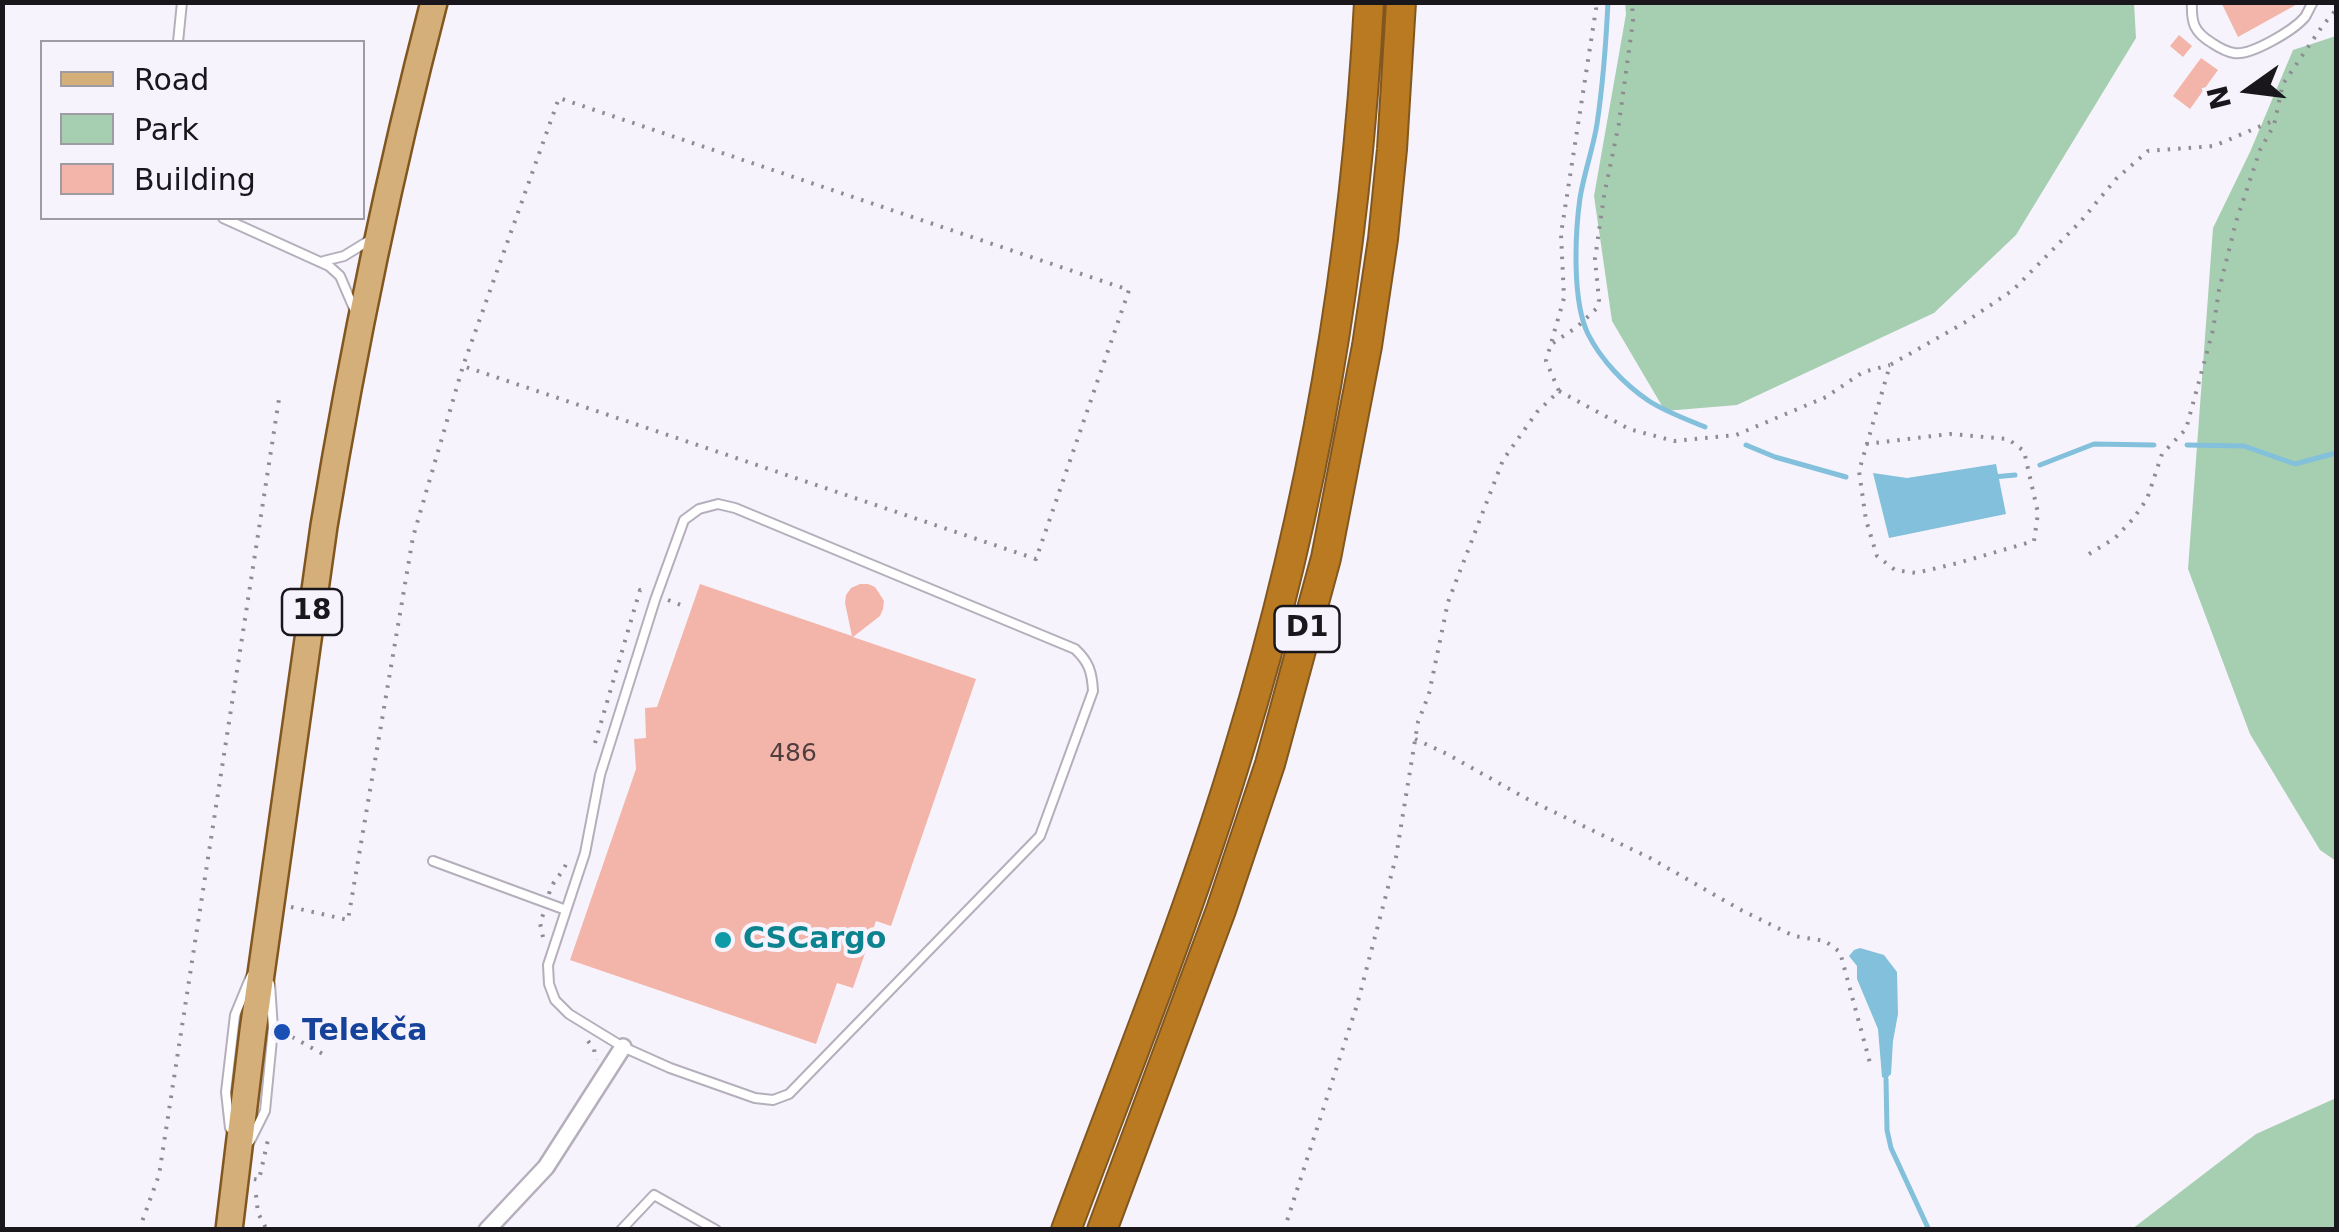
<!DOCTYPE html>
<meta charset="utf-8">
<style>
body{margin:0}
#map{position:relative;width:2339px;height:1232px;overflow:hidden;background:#f7f3fd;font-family:"DejaVu Sans",sans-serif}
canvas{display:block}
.frame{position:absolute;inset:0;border:5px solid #19171c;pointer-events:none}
.legend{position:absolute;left:40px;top:40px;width:325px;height:180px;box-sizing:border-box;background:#f7f3fd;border:2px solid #9e9ba3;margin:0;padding:12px 18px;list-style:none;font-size:30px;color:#19171c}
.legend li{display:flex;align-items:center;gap:20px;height:50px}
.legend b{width:50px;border:2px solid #9e9ba3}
.north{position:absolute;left:2199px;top:40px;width:100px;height:100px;-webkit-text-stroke:8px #f7f3fd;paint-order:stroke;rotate:256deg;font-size:28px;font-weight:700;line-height:40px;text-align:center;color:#19171c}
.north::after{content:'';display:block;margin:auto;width:35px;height:45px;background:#19171c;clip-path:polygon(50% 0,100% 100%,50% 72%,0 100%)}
</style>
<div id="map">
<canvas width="2339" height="1232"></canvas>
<div class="frame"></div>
<ul class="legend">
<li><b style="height:12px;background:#d5af7a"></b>Road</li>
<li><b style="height:28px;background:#a6cfb1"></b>Park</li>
<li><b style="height:28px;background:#f3b5a9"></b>Building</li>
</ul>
<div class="north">N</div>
</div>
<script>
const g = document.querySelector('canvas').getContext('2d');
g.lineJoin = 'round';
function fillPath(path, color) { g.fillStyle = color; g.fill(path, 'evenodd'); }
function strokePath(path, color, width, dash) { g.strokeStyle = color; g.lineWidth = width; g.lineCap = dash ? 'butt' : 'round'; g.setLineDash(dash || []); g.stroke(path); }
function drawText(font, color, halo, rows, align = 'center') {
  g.font = font + ' "DejaVu Sans",sans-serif'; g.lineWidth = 8; g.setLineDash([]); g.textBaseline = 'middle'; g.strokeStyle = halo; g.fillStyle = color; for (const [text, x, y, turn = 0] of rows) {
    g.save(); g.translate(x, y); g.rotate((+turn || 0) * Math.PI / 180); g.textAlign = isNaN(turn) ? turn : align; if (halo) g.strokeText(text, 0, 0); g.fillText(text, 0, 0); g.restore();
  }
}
fillPath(new Path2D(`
 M 1625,3 L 2134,3 L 2136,38 L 2016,235 L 1934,313 L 1737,405 L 1665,411 L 1612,321 L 1594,196 L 1626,14 Z
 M 2336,36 L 2336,861 L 2320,850 L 2250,734 L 2188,569 L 2213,228 L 2250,152 L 2293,50 Z
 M 2336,1098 L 2336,1229 L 2132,1229 L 2256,1134 Z`), '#a6cfb1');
fillPath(new Path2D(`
 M 1996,464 L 2006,514 L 1889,538 L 1873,473 L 1907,478 Z
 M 1860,948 L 1884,955 L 1897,972 L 1898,1014 L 1893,1041 L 1891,1074 L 1886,1079 L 1882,1077 L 1878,1029 L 1857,979 L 1857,966 L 1849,956 L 1854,950 Z`), '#82c0db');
strokePath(new Path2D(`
 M 1608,2 C 1606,43 1603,84 1597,124 C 1593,149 1584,173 1580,198 C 1575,234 1572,301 1588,334 C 1601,360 1625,385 1649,401 C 1666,412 1686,419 1705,427
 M 1746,445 L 1775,457 L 1846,477
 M 2187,445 L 2244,446 L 2295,464 L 2336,453
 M 2040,465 L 2094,444 L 2154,445
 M 1993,477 L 2015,475
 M 1886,1079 L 1887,1130 L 1891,1148 L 1929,1230`), '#82c0db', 5);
fillPath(new Path2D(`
 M 2221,2 L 2301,2 L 2238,37 Z
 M 2179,35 L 2192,46 L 2183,57 L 2170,46 Z
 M 2201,58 L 2218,70 L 2190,109 L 2173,96 Z
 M 700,584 L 852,636 L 845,603 L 846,595 L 851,588 L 860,584 L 868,584 L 875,587 L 879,593 L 884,601 L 883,609 L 880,616 L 853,637 L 976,679 L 891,926 L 876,921 L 853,988 L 837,983 L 816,1044 L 570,960 L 636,769 L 634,739 L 646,738 L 645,708 L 657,707 Z`), '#f3b5a9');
const service = new Path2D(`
 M 2192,2 C 2191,23 2194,32 2212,43 C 2218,47 2227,52 2234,53 C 2251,56 2294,30 2305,17 C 2307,14 2311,5 2313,2
 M 178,42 L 182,2
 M 223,218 L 329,266 L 340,276 L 355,311
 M 324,261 L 344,256 L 370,240
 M 718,504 L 735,508 L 1075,649 C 1089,662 1092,672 1093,691 L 1040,836 L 789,1094 L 773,1100 L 755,1098 L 670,1068 L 623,1047 L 569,1014 L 555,1000 L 549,984 L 548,965 L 585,853 L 600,775 L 655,600 L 684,520 L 699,509 Z
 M 433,861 L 566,910
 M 230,1128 L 226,1092 L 235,1015 L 251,976
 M 250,1141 L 265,1111 L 273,1029 L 270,984
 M 621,1230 L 654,1195 L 716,1230`);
const minor = new Path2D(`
 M 487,1230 L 546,1167 L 623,1047`);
const primary = new Path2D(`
 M 229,1230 L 253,1031 L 324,526 C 353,350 389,175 434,2`);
const motorway = new Path2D(`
 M 1066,1230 C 1126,1069 1191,910 1240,746 C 1314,504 1356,255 1369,2
 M 1102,1230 L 1221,910 L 1270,764 L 1326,558 L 1367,346 L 1383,239 L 1392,149 L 1401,2`);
strokePath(service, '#b5afbc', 12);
strokePath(minor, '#b5afbc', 20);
strokePath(primary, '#81571f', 30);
strokePath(motorway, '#81571f', 32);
strokePath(new Path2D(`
 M 1553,343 L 1577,327 L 1597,308 L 1599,300 L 1595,259 L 1604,196 L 1619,123 L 1633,21 L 1632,2
 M 1559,391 L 1629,429 L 1674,441 L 1736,435 L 1826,397 L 1863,372 L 1890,365
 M 1866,444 L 1950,434 L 2008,439 L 2024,451 L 2038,513 L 2034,541 L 1958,563 L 1916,573 L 1895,570 L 1877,556 L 1866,520 L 1859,471 L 1890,365 L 1964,323 L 2013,290 L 2081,221 L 2116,179 L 2148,151 L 2214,146 L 2275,120
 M 2089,554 L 2115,538 L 2133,519 L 2147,499 L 2162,454 L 2186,429 L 2213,330 L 2219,290 L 2236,222 L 2260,150 L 2274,125 L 2283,84 L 2323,25 L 2336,10
 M 668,600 L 681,605
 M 1415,739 L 1447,754 L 1529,800 L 1650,858 L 1741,910 L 1794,936 L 1825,941 L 1840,952 L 1870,1063
 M 595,743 L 640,590 L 645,592
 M 549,894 C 554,877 560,878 566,864
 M 291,907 L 348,920 L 413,537 L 463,366 L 559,98 L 1129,290 L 1036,559 L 463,366
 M 543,937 L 540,923 L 544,912
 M 283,1032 L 323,1054
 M 588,1041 L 594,1049 L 596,1060
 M 254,1179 L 259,1180 L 269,1135
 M 256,1195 L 258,1213 L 267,1230
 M 139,1230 L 159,1175 L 279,399
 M 1284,1230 L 1357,1005 L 1396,857 L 1418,722 L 1429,694 L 1448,602 L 1503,460 L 1537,412 L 1559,391 L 1546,361 L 1564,298 L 1561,234 L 1596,9 L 1595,2`), '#8e8b93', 4, [2.5, 8]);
strokePath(service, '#fff', 8);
strokePath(minor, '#fff', 15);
strokePath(primary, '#d5af7a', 25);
strokePath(motorway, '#b97a21', 28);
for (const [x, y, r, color] of [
 [723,940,10,"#0f9aa8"],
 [282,1032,10,"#1a4fb4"]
]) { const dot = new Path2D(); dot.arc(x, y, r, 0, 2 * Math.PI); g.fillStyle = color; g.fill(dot); strokePath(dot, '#f7f3fd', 4); }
drawText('25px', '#503e3f', null, [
 ["486",793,754]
]);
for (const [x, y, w] of [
 [312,612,60],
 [1307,629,65]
]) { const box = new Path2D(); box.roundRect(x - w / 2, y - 23, w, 46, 8); g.fillStyle = '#f7f3fd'; g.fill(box); strokePath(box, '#19171c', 2.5); }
drawText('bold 28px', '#19171c', null, [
 ["18",312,612],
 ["D1",1307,629]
]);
drawText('bold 30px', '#0d838f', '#f7f3fd', [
 ["CSCargo",743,940]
], 'left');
drawText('bold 30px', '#164399', '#f7f3fd', [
 ["Telekča",302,1032]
], 'left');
</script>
